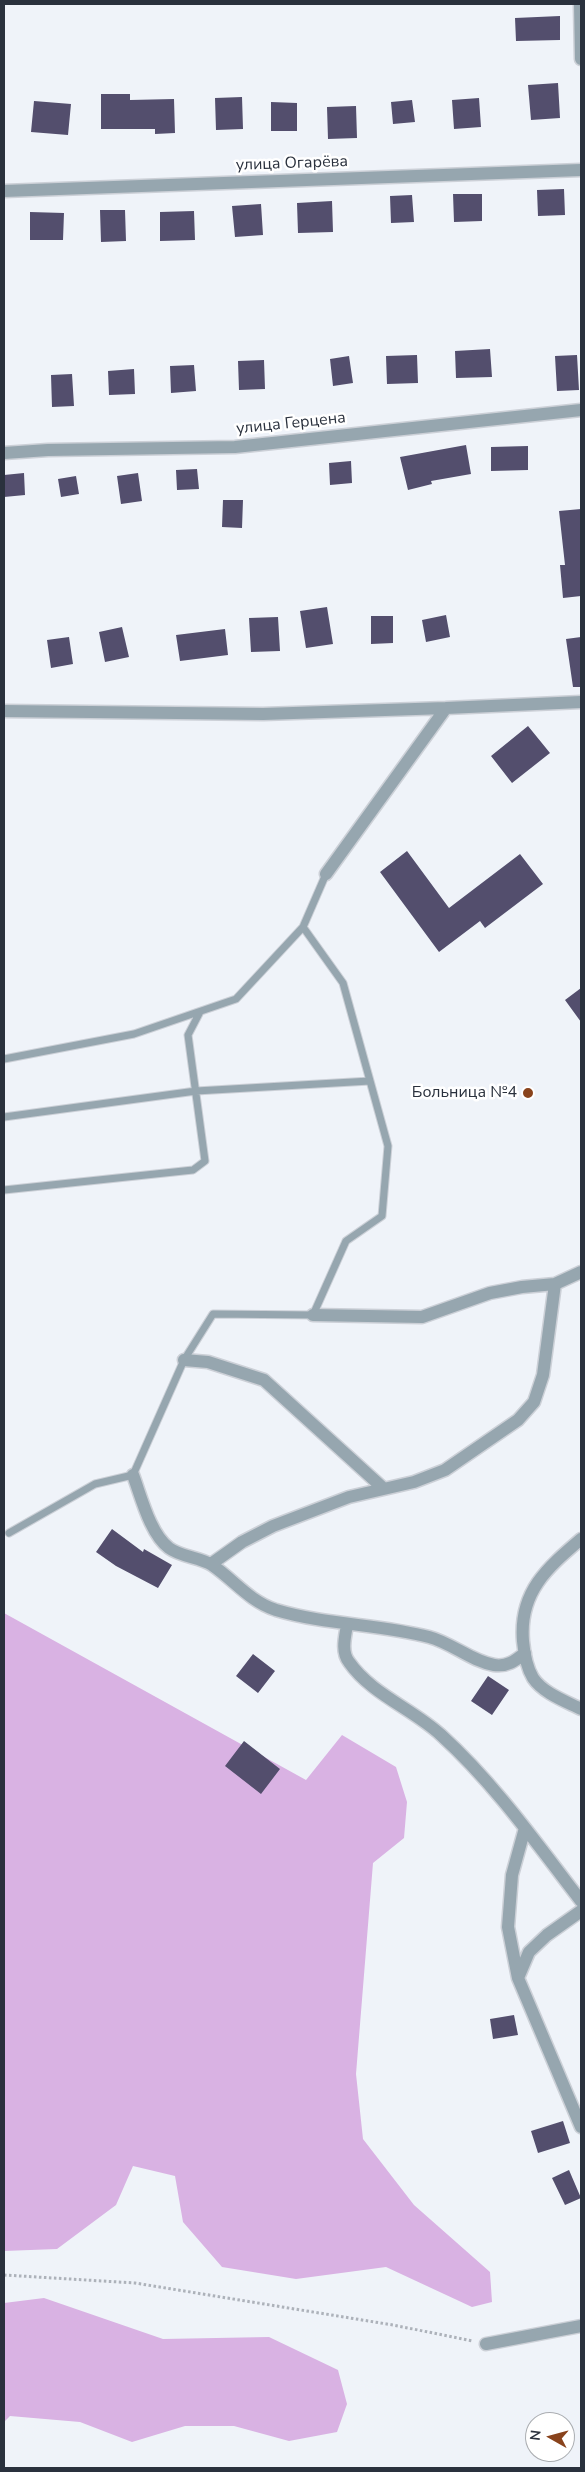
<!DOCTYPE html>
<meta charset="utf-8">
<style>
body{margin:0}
#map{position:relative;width:585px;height:2472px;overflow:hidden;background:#eff3f9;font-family:"Nunito Sans",sans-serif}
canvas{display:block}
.frame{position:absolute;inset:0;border:5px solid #2a313d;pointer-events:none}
.north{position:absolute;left:525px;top:2412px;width:50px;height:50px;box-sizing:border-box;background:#fff;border:1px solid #aaadb1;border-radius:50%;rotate:277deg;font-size:14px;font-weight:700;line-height:20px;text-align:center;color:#2a313d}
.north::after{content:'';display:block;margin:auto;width:18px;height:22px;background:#89431c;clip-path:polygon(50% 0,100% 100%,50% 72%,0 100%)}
</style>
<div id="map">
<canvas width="585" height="2472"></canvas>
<div class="frame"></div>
<div class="north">N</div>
</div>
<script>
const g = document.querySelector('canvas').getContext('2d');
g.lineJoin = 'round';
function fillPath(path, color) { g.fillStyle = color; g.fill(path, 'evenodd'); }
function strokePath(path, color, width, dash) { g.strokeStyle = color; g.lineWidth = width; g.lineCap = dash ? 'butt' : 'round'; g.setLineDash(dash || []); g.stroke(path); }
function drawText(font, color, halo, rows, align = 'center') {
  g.font = font + ' "Nunito Sans",sans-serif'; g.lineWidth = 5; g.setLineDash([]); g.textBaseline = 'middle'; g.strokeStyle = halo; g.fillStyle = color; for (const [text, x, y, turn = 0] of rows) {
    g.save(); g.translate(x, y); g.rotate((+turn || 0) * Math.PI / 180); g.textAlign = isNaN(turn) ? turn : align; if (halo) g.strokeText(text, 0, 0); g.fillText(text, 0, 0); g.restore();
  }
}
fillPath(new Path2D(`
 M 4,1613 L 306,1780 L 342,1735 L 396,1767 L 407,1802 L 404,1838 L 373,1863 L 356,2074 L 363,2139 L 414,2205 L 490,2272 L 492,2302 L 472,2307 L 386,2267 L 296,2279 L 222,2267 L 183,2222 L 175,2176 L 133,2166 L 116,2205 L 57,2249 L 4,2251 Z
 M 44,2298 L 163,2339 L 269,2337 L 338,2370 L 347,2404 L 337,2432 L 289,2441 L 234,2426 L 185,2426 L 132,2442 L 80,2422 L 10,2416 L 4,2422 L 4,2303 Z`), '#d9b2e3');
fillPath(new Path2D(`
 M 560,16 L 560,40 L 516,41 L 515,18 Z
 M 558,83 L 560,118 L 531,120 L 528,85 Z
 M 101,94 L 130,94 L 130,100 L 174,99 L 175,133 L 155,134 L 155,129 L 101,129 Z
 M 242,97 L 243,129 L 216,130 L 215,98 Z
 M 479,98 L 481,127 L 454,129 L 452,100 Z
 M 412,100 L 415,122 L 393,124 L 391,102 Z
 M 34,101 L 71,104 L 68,135 L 31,132 Z
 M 271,102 L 297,103 L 297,131 L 271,131 Z
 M 356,106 L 357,138 L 328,139 L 327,107 Z
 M 564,189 L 565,215 L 538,216 L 537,190 Z
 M 453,194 L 482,194 L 482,221 L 454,222 Z
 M 412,195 L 414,222 L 391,223 L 390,196 Z
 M 332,201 L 333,232 L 298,233 L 297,203 Z
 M 261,204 L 263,235 L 235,237 L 232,206 Z
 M 100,210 L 125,210 L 126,241 L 101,242 Z
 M 194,211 L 195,240 L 160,241 L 160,212 Z
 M 30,212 L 64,213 L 63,240 L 30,240 Z
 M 490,349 L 492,377 L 456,378 L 455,351 Z
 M 417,355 L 418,383 L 387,384 L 386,356 Z
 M 577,355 L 579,390 L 557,391 L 555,356 Z
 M 349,356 L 353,383 L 333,386 L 330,359 Z
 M 264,360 L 265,389 L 239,390 L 238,361 Z
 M 194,365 L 196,391 L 171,393 L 170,366 Z
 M 134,369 L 135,394 L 109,395 L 108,371 Z
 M 72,374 L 74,406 L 52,407 L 51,375 Z
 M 466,445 L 471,474 L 431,481 L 432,484 L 408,490 L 400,457 Z
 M 528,446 L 528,470 L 491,471 L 491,447 Z
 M 351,461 L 352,483 L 330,485 L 329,463 Z
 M 197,469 L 199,489 L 177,490 L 176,470 Z
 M 24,473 L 25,495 L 4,497 L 4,475 Z
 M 138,473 L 142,501 L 121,504 L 117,476 Z
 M 76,476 L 79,494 L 61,497 L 58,479 Z
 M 223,500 L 243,500 L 242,528 L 222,527 Z
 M 581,509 L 581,596 L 563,598 L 560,565 L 565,565 L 559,511 Z
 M 327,607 L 333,644 L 306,648 L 300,611 Z
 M 446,615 L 450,637 L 426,642 L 422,620 Z
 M 371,616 L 393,616 L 393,643 L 371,644 Z
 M 278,617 L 280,651 L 251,652 L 249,618 Z
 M 122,627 L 129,657 L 105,662 L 99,632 Z
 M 225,629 L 228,655 L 180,661 L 176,635 Z
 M 69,637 L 73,664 L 51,668 L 47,640 Z
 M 581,637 L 581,687 L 573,687 L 566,639 Z
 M 528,726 L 550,753 L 512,783 L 491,756 Z
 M 407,851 L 449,908 L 520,854 L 543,884 L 485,928 L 480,921 L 439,952 L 380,872 Z
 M 581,988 L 581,1022 L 565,1000 Z
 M 112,1529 L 143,1552 L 144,1549 L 172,1565 L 158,1588 L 116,1566 L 96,1552 Z
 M 253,1654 L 275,1671 L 258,1693 L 236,1676 Z
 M 488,1676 L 509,1690 L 492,1715 L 471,1701 Z
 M 244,1741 L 280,1769 L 261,1794 L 225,1766 Z
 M 514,2015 L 518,2035 L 493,2039 L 490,2019 Z
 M 563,2121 L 570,2143 L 538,2153 L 531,2131 Z
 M 569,2170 L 581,2198 L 565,2205 L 552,2178 Z`), '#534e6d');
const lane = new Path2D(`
 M 4,1059 L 134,1034 L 236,999 L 303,927
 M 4,1117 L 196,1091 L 370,1081
 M 4,1190 L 193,1170 L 205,1161 L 188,1035 L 200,1012
 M 9,1533 L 95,1484 L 133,1475 L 184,1360 L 213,1314 L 313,1315 L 346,1241 L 382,1216 L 388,1146 L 343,983 L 303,927 L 326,874`);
const street = new Path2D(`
 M 580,4 L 581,59
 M 4,191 L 581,170
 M 4,453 L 48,450 L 235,447 L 581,410
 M 4,711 L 263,714 L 446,708
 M 326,874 L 446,708 L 581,702
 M 313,1315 L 422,1317 L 490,1293 L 522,1287 L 555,1284
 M 184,1360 L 208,1362 L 264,1380 L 383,1488
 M 133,1475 C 141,1496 150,1534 169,1548 C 181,1557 199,1557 212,1565 C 234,1580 249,1601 276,1610 C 326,1625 379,1624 429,1637 C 452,1643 471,1661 494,1665 C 507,1667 515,1661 525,1653
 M 581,1539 C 547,1568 519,1592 523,1641 C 524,1652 527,1668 533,1678 C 543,1693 565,1701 581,1709
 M 211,1564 L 242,1542 L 273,1526 L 349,1497 L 414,1482 L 445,1470 L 518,1420 L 534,1402 L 543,1375 L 555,1284 L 581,1272
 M 347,1625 C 345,1637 341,1652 349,1662 C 371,1694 413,1709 441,1735 C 495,1784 537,1844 581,1901
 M 525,1828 L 512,1875 L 508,1927 L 518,1978 L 581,2127
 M 518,1978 L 529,1952 L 547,1935 L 581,1911
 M 486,2344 L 581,2326`);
strokePath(lane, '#ccd0d7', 9);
strokePath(street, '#ccd0d7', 15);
strokePath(new Path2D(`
 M 4,2275 L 135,2283 L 393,2325 L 473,2341`), '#adb2ba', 3, [2.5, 2.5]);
strokePath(lane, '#96a6af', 7);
strokePath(street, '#96a6af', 12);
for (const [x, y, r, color] of [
 [528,1093,6,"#89431c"]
]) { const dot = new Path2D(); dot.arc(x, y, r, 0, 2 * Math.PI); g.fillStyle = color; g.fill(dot); strokePath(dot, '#fff', 2); }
drawText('16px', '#2a313d', '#fff', [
 ["улица Огарёва",292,164,-2],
 ["улица Герцена",291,424,-6]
]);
drawText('16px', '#2a313d', '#fff', [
 ["Больница №4",517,1093]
], 'right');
</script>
